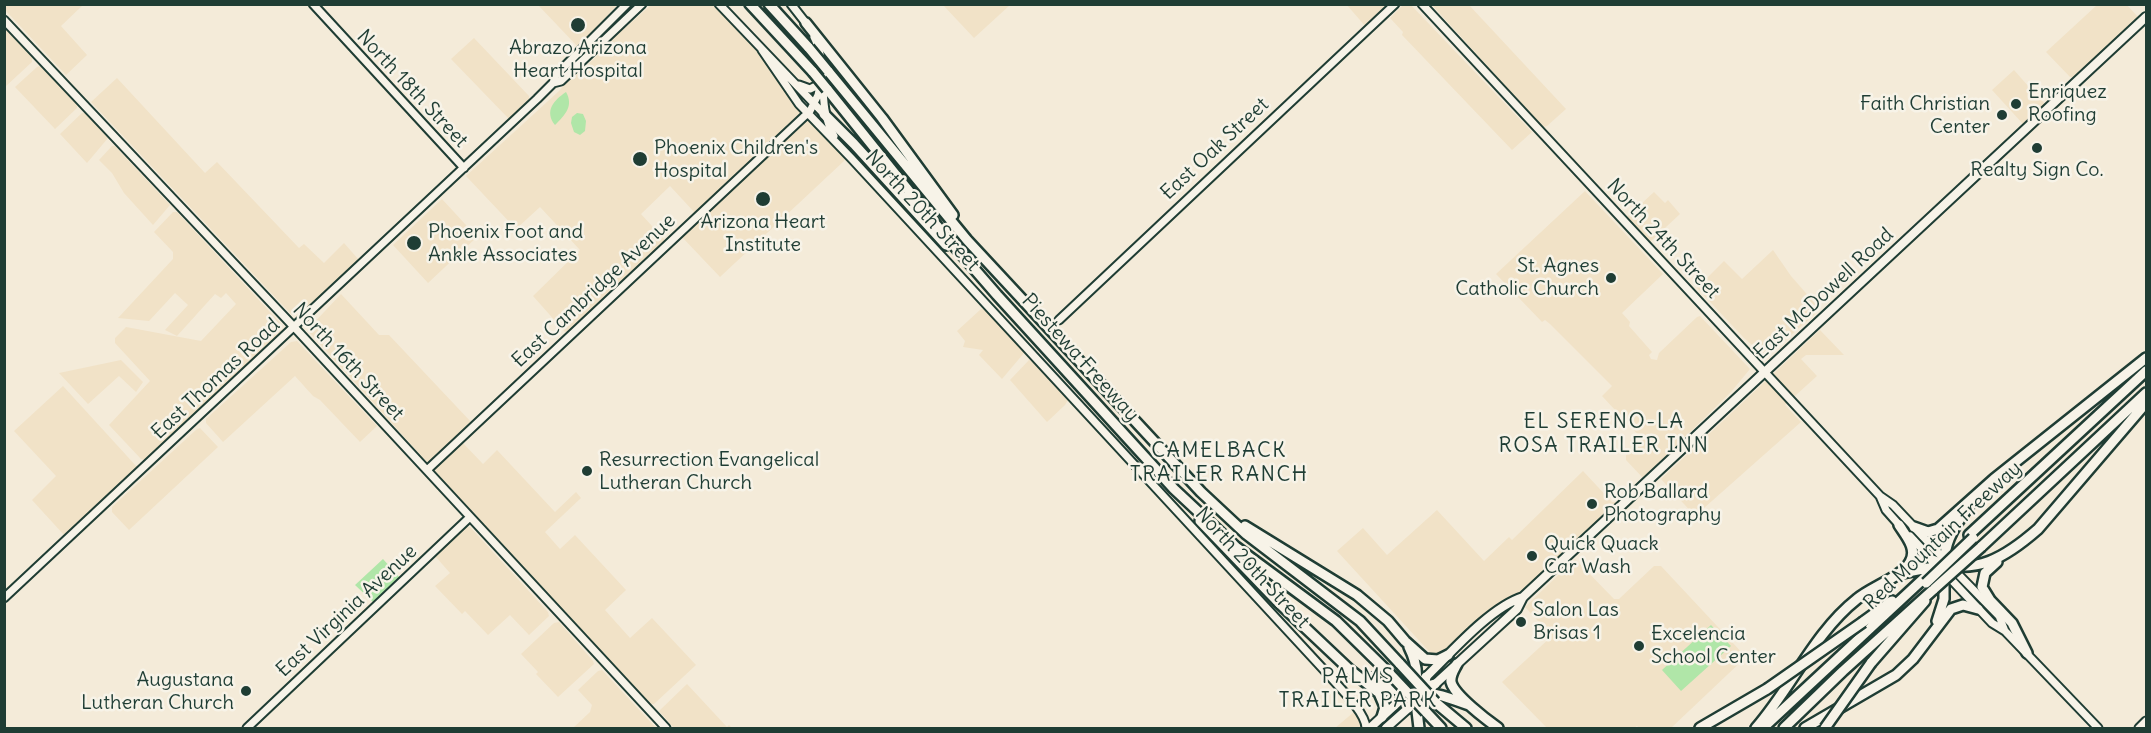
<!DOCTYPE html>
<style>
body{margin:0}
#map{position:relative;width:2151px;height:733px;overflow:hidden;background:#f4ebd9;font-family:Delius,sans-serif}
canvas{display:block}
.frame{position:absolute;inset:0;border:6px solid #1f3d34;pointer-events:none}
</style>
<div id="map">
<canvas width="2151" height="733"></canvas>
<div class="frame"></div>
</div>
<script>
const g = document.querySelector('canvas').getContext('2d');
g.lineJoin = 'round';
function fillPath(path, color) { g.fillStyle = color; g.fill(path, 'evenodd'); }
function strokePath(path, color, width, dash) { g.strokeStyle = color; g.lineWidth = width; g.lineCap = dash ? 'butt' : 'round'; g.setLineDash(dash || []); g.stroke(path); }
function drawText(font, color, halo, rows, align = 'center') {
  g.font = font + ' Delius,sans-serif'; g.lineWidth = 5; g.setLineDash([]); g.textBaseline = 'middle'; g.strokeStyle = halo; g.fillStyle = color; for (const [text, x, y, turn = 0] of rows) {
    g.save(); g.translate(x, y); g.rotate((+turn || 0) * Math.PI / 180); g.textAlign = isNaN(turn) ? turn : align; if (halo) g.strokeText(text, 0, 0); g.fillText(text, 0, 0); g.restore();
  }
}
fillPath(new Path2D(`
 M 5,4 L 83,5 L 61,26 L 87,55 L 66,75 L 5,10 Z
 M 1346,4 L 1389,4 L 1389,5 L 1366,27 Z
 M 1404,4 L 1411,5 L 1532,132 L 1512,150 L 1402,35 L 1403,32 L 1390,18 Z
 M 538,5 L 617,5 L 578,47 Z
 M 651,5 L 713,5 L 764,59 L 801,110 L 801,112 L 695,213 L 670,186 L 641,214 L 664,239 L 664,243 L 596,307 L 569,331 L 565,332 L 533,296 L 580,250 L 540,207 L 516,229 L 466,176 L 559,91 L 571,77 L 575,76 L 598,55 L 600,50 Z
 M 943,5 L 1010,5 L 974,38 Z
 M 1432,5 L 1469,5 L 1566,109 L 1547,126 L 1543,127 Z
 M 2097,5 L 2127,5 L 2138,17 L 2074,77 L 2070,77 L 2046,52 Z
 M 5,28 L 32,58 L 32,62 L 5,87 Z
 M 474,38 L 529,96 L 529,99 L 509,119 L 451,59 Z
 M 40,66 L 77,105 L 77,108 L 55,129 L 15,87 L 37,67 Z
 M 2014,70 L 2029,87 L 2032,85 L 2036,89 L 2034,91 L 2045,104 L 2023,124 L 1992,90 Z
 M 117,78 L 205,173 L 217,162 L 299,248 L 304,244 L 324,263 L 344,243 L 359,260 L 300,315 L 292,315 L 91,102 Z
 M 82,113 L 85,113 L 108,138 L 87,163 L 60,134 Z
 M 807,119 L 810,119 L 845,157 L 844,161 L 720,277 L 682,237 Z
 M 112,146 L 115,146 L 170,205 L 153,225 L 124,193 L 112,173 L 99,160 Z
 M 1585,191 L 1663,274 L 1622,313 L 1630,322 L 1629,326 L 1652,352 L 1649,355 L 1651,359 L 1657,360 L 1659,353 L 1697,317 L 1700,316 L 1750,369 L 1731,392 L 1643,478 L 1626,460 L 1626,455 L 1642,439 L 1602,396 L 1612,386 L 1550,324 L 1545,320 L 1542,322 L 1496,274 Z
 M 1654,192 L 1665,203 L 1668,200 L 1680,214 L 1650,242 L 1627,217 Z
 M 442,199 L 477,237 L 428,283 L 393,245 Z
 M 173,212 L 177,212 L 283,326 L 282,332 L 145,460 L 141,459 L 109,425 L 150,381 L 115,343 L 115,338 L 126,327 L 201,341 L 236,304 L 226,293 L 221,298 L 215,294 L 177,336 L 165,330 L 188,305 L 175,293 L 149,321 L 118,318 L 173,259 L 173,252 L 154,232 Z
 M 1773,250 L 1791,276 L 1819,308 L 1814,315 L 1766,357 L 1744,338 L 1697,288 L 1724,261 L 1742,279 Z
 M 341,294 L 379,335 L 389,335 L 472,423 L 429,462 L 427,462 L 309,332 L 309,328 Z
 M 981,309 L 985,309 L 1024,351 L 1024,353 L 1002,379 L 979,355 L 983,350 L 963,347 L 965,341 L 957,331 Z
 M 1820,330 L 1844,355 L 1806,355 L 1801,359 L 1817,376 L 1785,405 L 1801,422 L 1695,516 L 1661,479 Z
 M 297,341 L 377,426 L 360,442 L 320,400 L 313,396 L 295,376 L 223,442 L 206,423 L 206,419 L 291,342 Z
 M 121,360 L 143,382 L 136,392 L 119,376 L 88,404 L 59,373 Z
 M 1029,360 L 1035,362 L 1068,400 L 1065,405 L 1047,422 L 1010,380 Z
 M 63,386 L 137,467 L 64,535 L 32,500 L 56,476 L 14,431 Z
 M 200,428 L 218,447 L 129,530 L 112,512 L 112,507 L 197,429 Z
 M 461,441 L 483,464 L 497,450 L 555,512 L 576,492 L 581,498 L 545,532 L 560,549 L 575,535 L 626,590 L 605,610 L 630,638 L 652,618 L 696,665 L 654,704 L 651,704 L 434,470 L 433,468 Z
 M 1583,471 L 1612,502 L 1618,502 L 1524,589 L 1488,614 L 1436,659 L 1337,551 L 1363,528 L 1387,555 L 1437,510 L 1484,561 L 1509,537 L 1512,540 Z
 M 467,527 L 470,527 L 548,612 L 549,616 L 529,635 L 510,615 L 488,635 L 465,611 L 462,614 L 435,586 L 450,573 L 435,556 Z
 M 1575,559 L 1614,599 L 1619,599 L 1654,566 L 1661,566 L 1746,657 L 1671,728 L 1639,728 L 1637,726 L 1634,728 L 1547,728 L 1502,682 L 1552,636 L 1525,607 Z
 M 559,622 L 593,661 L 594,664 L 558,697 L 536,674 L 538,672 L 521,654 L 554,623 Z
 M 602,670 L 656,728 L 573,728 L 590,712 L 592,705 L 578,690 L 598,671 Z
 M 687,684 L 727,727 L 729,725 L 732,728 L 674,728 L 659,711 Z
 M 1354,712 L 1362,721 L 1363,728 L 1335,728 Z`), '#f1e2c7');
fillPath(new Path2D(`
 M 566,92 C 574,106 565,115 555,125 C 544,111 554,100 566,92 Z
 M 577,113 L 583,114 L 586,121 L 585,131 L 580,135 L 574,132 L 571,123 L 572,117 Z
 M 383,559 L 400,578 L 376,602 L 373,602 L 355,585 Z
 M 1711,625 L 1731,646 L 1681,691 L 1662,670 Z`), '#b0e6a8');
const secondary = new Path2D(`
 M 313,4 L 464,168
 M 719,4 L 824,114
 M 791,4 L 809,27
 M 1422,4 L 1880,496 L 1893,505 L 1946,561
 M 4,20 L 295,328 L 666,728
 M 814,37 C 830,67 815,103 834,136
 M 762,50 L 799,104 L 852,159 L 1325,671 C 1336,684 1366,712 1366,728
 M 553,83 L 561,81 L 642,4
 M 799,85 L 810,89 L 816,86 L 820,80
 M 1059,320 L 1395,4
 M 427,470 L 810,111 L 818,95 L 821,81
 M 1880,496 L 1886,510 L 1902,528
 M 1910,536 L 1935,563
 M 1953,569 L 1999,616 L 2005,631
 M 1945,573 L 1992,623 L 2005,631 L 2098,728
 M 4,598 L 537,99 L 553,83 L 556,75 L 627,4
 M 247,728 L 470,517
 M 2139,728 L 2146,721`);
const primary = new Path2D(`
 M 1424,679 C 1450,654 1489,608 1523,597
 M 1433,686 L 1517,609 L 1523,597 L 2146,17
 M 1370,728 L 1408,693
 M 1386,728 L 1413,704`);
const highway = new Path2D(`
 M 750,4 L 813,72
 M 769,4 L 809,48
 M 806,23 L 882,118 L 953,215
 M 828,71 L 967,240 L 1201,492 L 1246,534 L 1360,621 L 1400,664
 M 827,89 L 937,226 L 997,295 L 1174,489 L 1236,547 L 1336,621 L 1391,675
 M 824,114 L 854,144 L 946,245
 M 1200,521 L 1278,602 L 1350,670 L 1379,693 L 1385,707 L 1382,717
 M 1245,526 L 1357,595 L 1388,621 L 1405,641 L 1425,659 L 1438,660 L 1448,655
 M 1914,527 L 1928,532 L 1938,529 L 1994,479 L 2146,358
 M 1969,535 L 2146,371
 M 1981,547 L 2146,393
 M 1932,560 C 1975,577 2006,557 2038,529 L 2146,403
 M 1997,562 L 1985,573 L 1982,587 L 1990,600 L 2012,623 L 2027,653
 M 1902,573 L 1939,566
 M 1947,575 C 1939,549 1954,526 1969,506
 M 1937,621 L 1944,599 L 1944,576
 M 1863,622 L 1892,601
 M 1871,663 L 1925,601
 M 1457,664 C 1454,670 1450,675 1451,682 C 1454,695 1487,720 1498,728
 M 1370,678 C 1394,695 1409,691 1435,684
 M 1404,697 C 1436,690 1439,695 1469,705
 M 1435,702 L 1466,728
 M 1408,708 C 1417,685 1421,671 1409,647
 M 1426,712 L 1441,728
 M 1419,728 L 1417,711 L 1426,677
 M 1700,728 L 1767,689
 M 1756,728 C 1792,687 1814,633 1857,599 C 1871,587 1902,577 1910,562 C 1918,549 1906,536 1899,525
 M 1763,728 L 1935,568
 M 1784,728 L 1843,671 L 1934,589
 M 1805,728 L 1896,675 L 1913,659 L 1951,609 L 1963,605 L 1978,609`);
strokePath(secondary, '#1f3d34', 11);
strokePath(primary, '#1f3d34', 12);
strokePath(highway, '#1f3d34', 14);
strokePath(secondary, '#f7f3e8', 7);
strokePath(primary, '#f7f3e8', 8);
strokePath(highway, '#f7f3e8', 9);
const highwayBridge = new Path2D(`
 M 809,48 L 828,71
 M 813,72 L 827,89
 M 1926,583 L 1973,538
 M 1934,589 L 1981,547
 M 1400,664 L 1435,702
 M 1391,675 L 1426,712
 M 1767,689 L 1863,622
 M 1825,728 L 1871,663`);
strokePath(highwayBridge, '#1f3d34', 14, []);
strokePath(highwayBridge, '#f7f3e8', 9);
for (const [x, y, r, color] of [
 [578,25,8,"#1f3d34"],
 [2016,104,6,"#1f3d34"],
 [2002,115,6,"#1f3d34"],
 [2037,148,6,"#1f3d34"],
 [640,159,8,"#1f3d34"],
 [763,199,8,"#1f3d34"],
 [414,243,8,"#1f3d34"],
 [1611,278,6,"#1f3d34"],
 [587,471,6,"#1f3d34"],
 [1592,504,6,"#1f3d34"],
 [1532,556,6,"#1f3d34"],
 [1521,622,6,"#1f3d34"],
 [1639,646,6,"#1f3d34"],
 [246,691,6,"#1f3d34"]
]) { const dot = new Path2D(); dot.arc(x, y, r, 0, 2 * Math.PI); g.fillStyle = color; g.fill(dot); strokePath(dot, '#f7f3e8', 2); }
drawText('20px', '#1f3d34', '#f7f3e8', [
 ["Abrazo Arizona",578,48,"center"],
 ["Heart Hospital",578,71,"center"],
 ["Enriquez",2028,92],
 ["Roofing",2028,115],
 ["Faith Christian",1990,104,"right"],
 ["Center",1990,127,"right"],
 ["Phoenix Children's",654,148],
 ["Hospital",654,171],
 ["Realty Sign Co.",2037,170,"center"],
 ["Arizona Heart",763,222,"center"],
 ["Institute",763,245,"center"],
 ["Phoenix Foot and",428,232],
 ["Ankle Associates",428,255],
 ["St. Agnes",1599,266,"right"],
 ["Catholic Church",1599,289,"right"],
 ["Resurrection Evangelical",599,460],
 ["Lutheran Church",599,483],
 ["Rob Ballard",1604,492],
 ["Photography",1604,515],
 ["Quick Quack",1544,544],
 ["Car Wash",1544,567],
 ["Salon Las",1533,610],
 ["Brisas 1",1533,633],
 ["Excelencia",1651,634],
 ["School Center",1651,657],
 ["Augustana",234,680,"right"],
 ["Lutheran Church",234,703,"right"]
], 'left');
drawText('20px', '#1f3d34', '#f7f3e8', [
 ["North 18th Street",412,89,47],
 ["East Oak Street",1215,149,-43],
 ["North 20th Street",922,211,47],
 ["North 24th Street",1663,239,47],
 ["East Cambridge Avenue",594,291,-43],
 ["East McDowell Road",1824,294,-43],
 ["Piestewa Freeway",1080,358,48],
 ["North 16th Street",348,362,47],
 ["East Thomas Road",216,379,-43],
 ["Red Mountain Freeway",1943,536,-43],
 ["North 20th Street",1252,568,47],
 ["East Virginia Avenue",347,611,-43]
]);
g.letterSpacing = '1.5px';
drawText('21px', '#1f3d34', '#f7f3e8', [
 ["EL SERENO-LA",1604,422],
 ["ROSA TRAILER INN",1604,446],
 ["CAMELBACK",1219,451],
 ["TRAILER RANCH",1219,475],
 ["PALMS",1358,677],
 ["TRAILER PARK",1358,701]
]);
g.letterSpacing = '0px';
</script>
